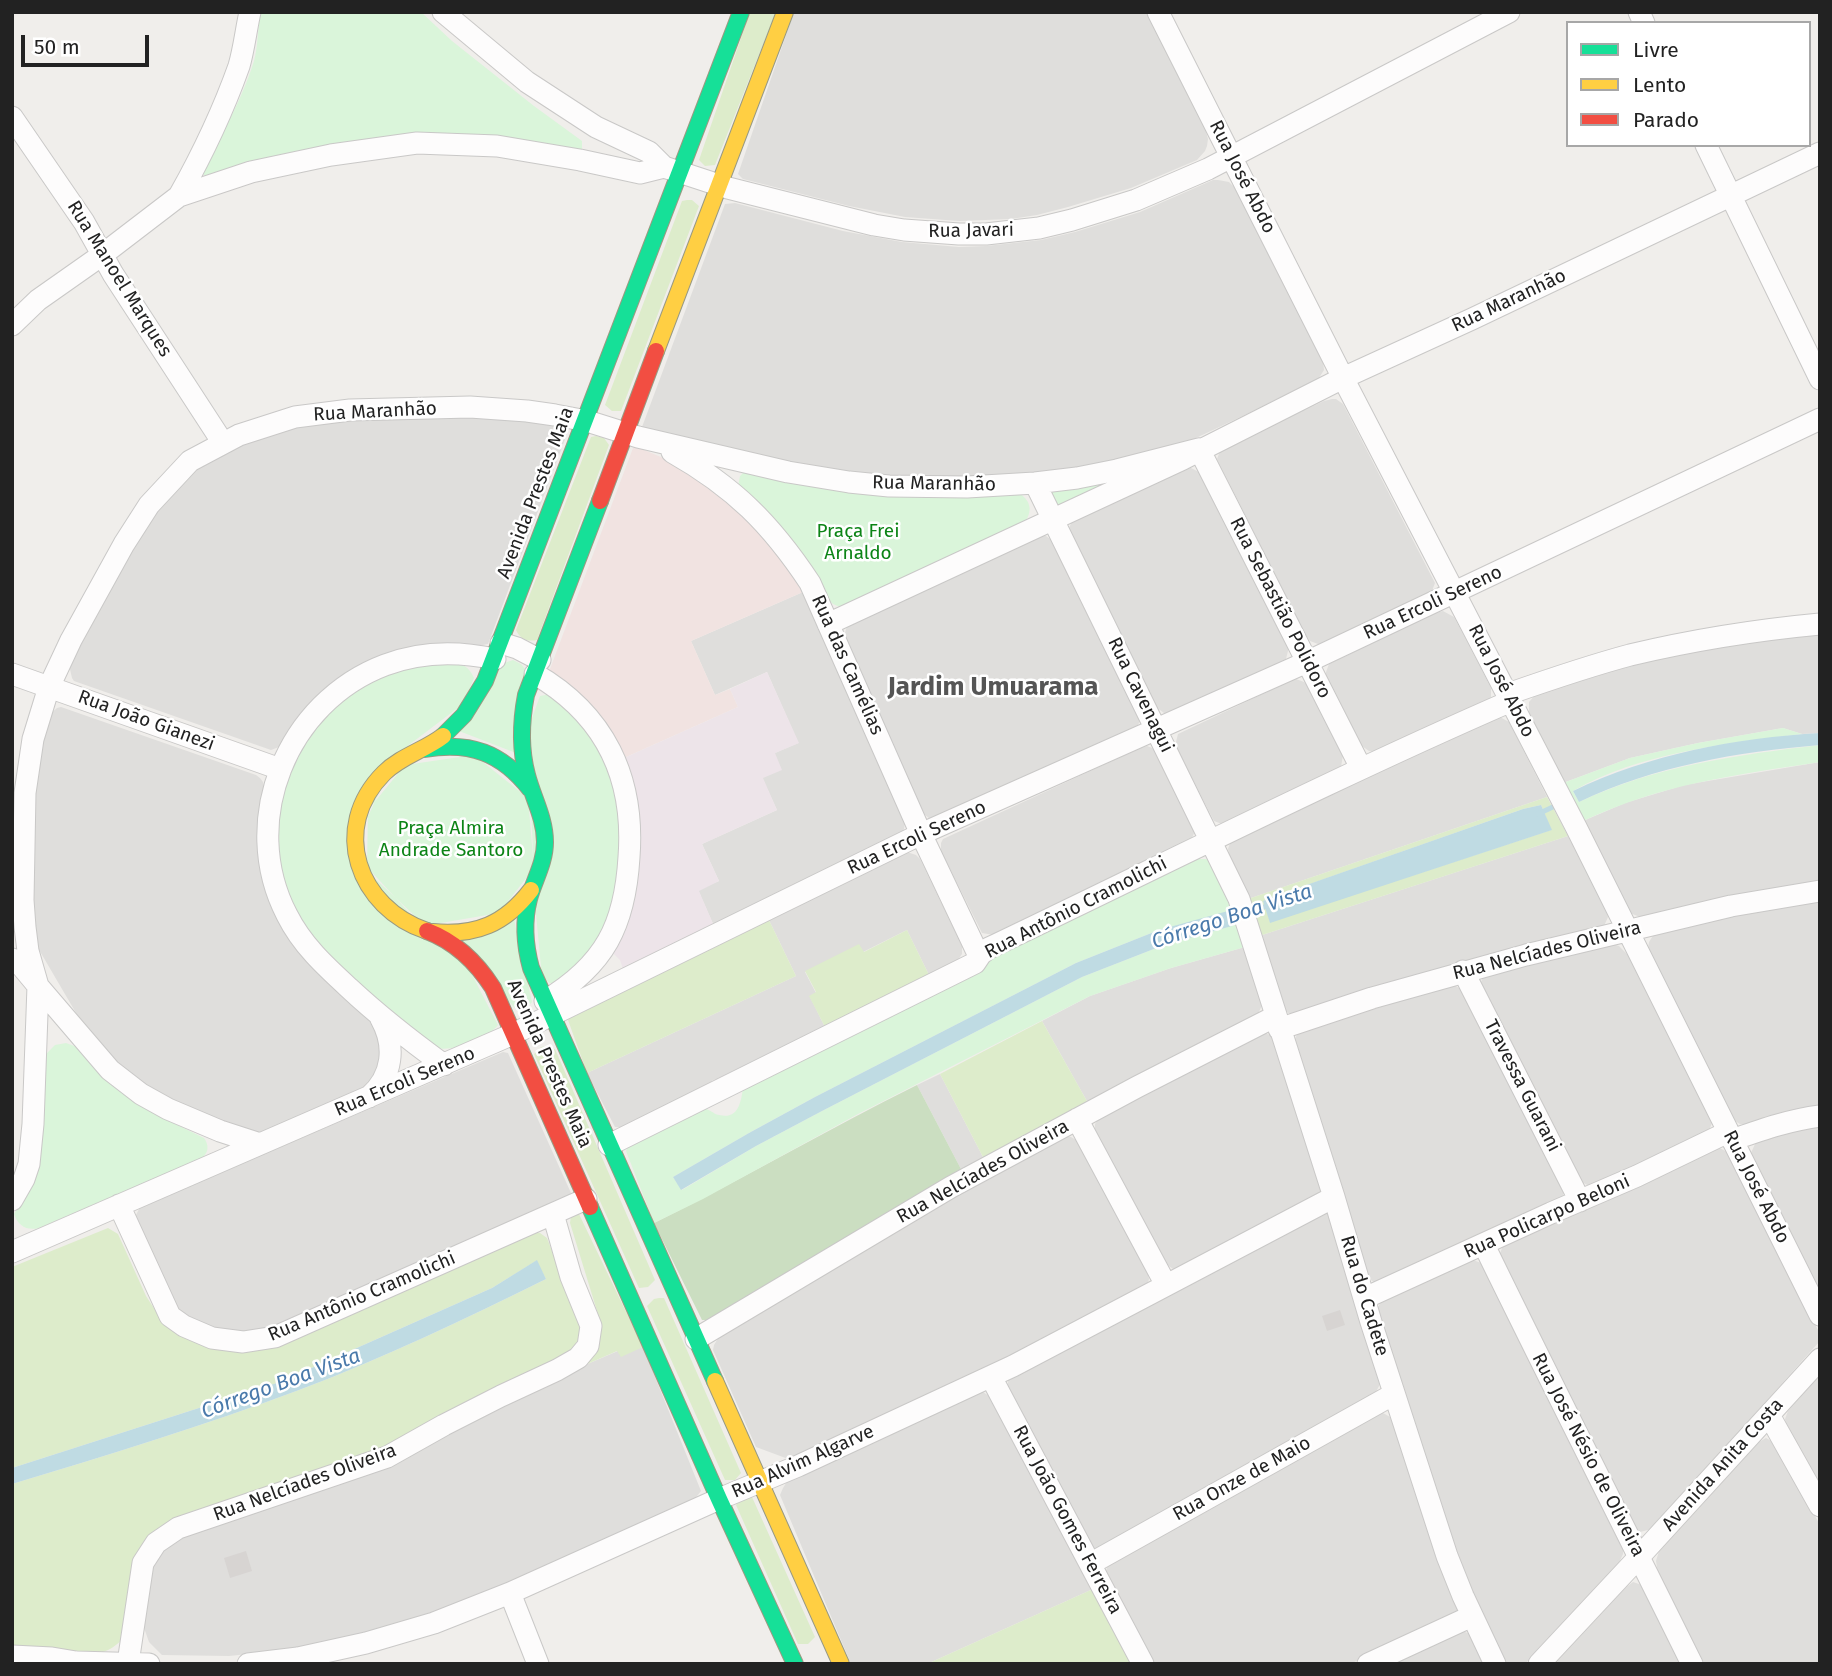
<!DOCTYPE html>
<meta charset="utf-8">
<style>
body{margin:0}
#map{position:relative;width:1832px;height:1676px;overflow:hidden;background:#f0eeeb;font-family:"Fira Sans",sans-serif}
canvas{display:block}
.frame{position:absolute;inset:0;border:14px solid #222;pointer-events:none}
.legend{position:absolute;left:1566px;top:21px;width:245px;height:126px;box-sizing:border-box;background:#fff;border:2px solid #a7a7a7;margin:0;padding:9px 12px;list-style:none;font-size:21px;color:#222}
.legend li{display:flex;align-items:center;gap:14px;height:35px}
.legend b{width:35px;border:2px solid #a7a7a7}
.scale{position:absolute;left:21px;top:35px;width:128px;height:32px;box-sizing:border-box;border:4px solid #222;border-top:0;padding-left:9px;font-size:21px;line-height:24px;white-space:nowrap;color:#222;-webkit-text-stroke:5px #fff;paint-order:stroke}
</style>
<div id="map">
<canvas width="1832" height="1676"></canvas>
<div class="frame"></div>
<ul class="legend">
<li><b style="height:9px;background:#16e098"></b>Livre</li>
<li><b style="height:9px;background:#ffcf43"></b>Lento</li>
<li><b style="height:9px;background:#f24e42"></b>Parado</li>
</ul>
<div class="scale">50 m</div>
</div>
<script>
const g = document.querySelector('canvas').getContext('2d');
g.lineJoin = 'round';
function fillPath(path, color) { g.fillStyle = color; g.fill(path, 'evenodd'); }
function strokePath(path, color, width, dash) { g.strokeStyle = color; g.lineWidth = width; g.lineCap = dash ? 'butt' : 'round'; g.setLineDash(dash || []); g.stroke(path); }
function drawText(font, color, halo, rows, align = 'center') {
  g.font = font + ' "Fira Sans",sans-serif'; g.lineWidth = 5; g.setLineDash([]); g.textBaseline = 'middle'; g.strokeStyle = halo; g.fillStyle = color; for (const [text, x, y, turn = 0] of rows) {
    g.save(); g.translate(x, y); g.rotate((+turn || 0) * Math.PI / 180); g.textAlign = isNaN(turn) ? turn : align; if (halo) g.strokeText(text, 0, 0); g.fillText(text, 0, 0); g.restore();
  }
}
fillPath(new Path2D(`
 M 794,12 L 1147,12 L 1205,127 L 1208,139 L 1207,146 L 1205,151 L 1197,160 L 1131,188 L 1068,207 L 1037,215 L 1011,219 L 959,221 L 905,217 L 849,206 L 743,179 L 738,174 Z
 M 1213,180 L 1218,180 L 1229,182 L 1237,190 L 1323,361 L 1324,370 L 1317,381 L 1196,438 L 1156,454 L 1116,464 L 967,481 L 820,471 L 642,427 L 725,204 L 735,203 L 843,231 L 902,242 L 959,247 L 986,246 L 1041,240 L 1075,232 L 1140,212 Z
 M 1332,399 L 1336,399 L 1343,404 L 1435,583 L 1432,591 L 1429,594 L 1323,643 L 1318,644 L 1310,641 L 1305,634 L 1217,459 L 1220,451 L 1223,448 L 1324,401 Z
 M 470,417 L 526,420 L 559,426 L 567,434 L 488,644 L 478,646 L 294,725 L 279,747 L 271,750 L 74,681 L 72,678 L 69,665 L 120,570 L 157,511 L 195,469 L 243,444 L 297,426 L 350,419 Z
 M 1187,466 L 1199,472 L 1288,647 L 1288,651 L 1286,659 L 1282,662 L 1169,713 L 1164,713 L 1156,707 L 1070,533 L 1069,528 L 1072,521 Z
 M 1042,535 L 1046,536 L 1053,541 L 1140,719 L 1139,723 L 1137,727 L 930,819 L 924,814 L 847,641 L 845,633 L 846,629 L 848,625 Z
 M 803,592 L 905,822 L 904,829 L 902,834 L 714,926 L 698,890 L 719,881 L 702,844 L 777,810 L 762,778 L 775,753 L 798,743 L 767,672 L 715,695 L 691,641 Z
 M 1443,611 L 1454,617 L 1491,688 L 1491,697 L 1489,700 L 1374,752 L 1369,751 L 1362,746 L 1326,676 L 1326,672 L 1329,664 L 1435,613 Z
 M 1820,633 L 1820,733 L 1802,734 L 1783,728 L 1698,743 L 1630,758 L 1563,783 L 1529,714 L 1529,702 L 1536,694 L 1631,665 L 1681,653 Z
 M 1296,679 L 1304,682 L 1307,685 L 1343,755 L 1341,767 L 1222,824 L 1214,821 L 1175,746 L 1178,734 L 1292,680 Z
 M 61,707 L 256,775 L 260,778 L 263,782 L 264,791 L 378,1031 L 381,1061 L 369,1085 L 261,1132 L 247,1132 L 171,1102 L 116,1065 L 86,1030 L 38,948 L 33,900 L 34,794 L 40,755 L 50,714 L 57,708 Z
 M 1498,716 L 1509,722 L 1547,797 L 1248,899 L 1229,854 L 1228,849 L 1231,840 Z
 M 1147,746 L 1155,749 L 1195,831 L 1192,838 L 994,935 L 982,933 L 941,851 L 941,843 L 943,839 L 1138,749 Z
 M 1820,762 L 1820,882 L 1640,917 L 1630,913 L 1583,821 L 1625,803 L 1684,785 Z
 M 1568,836 L 1607,912 L 1608,917 L 1604,926 L 1292,1015 L 1285,1011 L 1259,936 Z
 M 907,852 L 916,855 L 920,859 L 962,946 L 962,954 L 957,961 L 929,975 L 907,930 L 863,952 L 859,945 L 805,972 L 816,993 L 810,997 L 825,1027 L 722,1078 L 713,1080 L 708,1085 L 624,1127 L 615,1127 L 587,1073 L 796,976 L 768,918 Z
 M 1820,900 L 1820,1106 L 1746,1124 L 1740,1124 L 1735,1121 L 1648,948 L 1649,942 L 1654,934 L 1690,924 Z
 M 1613,944 L 1619,946 L 1628,955 L 1709,1115 L 1712,1123 L 1709,1131 L 1591,1187 L 1580,1181 L 1481,986 L 1481,982 L 1484,975 Z
 M 1245,947 L 1263,1003 L 1258,1014 L 1088,1103 L 1042,1021 L 1090,996 L 1171,968 Z
 M 1452,984 L 1461,989 L 1564,1191 L 1563,1196 L 1561,1199 L 1375,1283 L 1368,1278 L 1295,1039 L 1298,1032 Z
 M 1265,1033 L 1272,1036 L 1322,1185 L 1320,1192 L 1317,1197 L 1177,1270 L 1173,1269 L 1166,1264 L 1095,1132 L 1095,1124 L 1100,1117 Z
 M 503,1052 L 508,1053 L 571,1193 L 569,1197 L 272,1329 L 243,1333 L 214,1330 L 176,1311 L 135,1217 L 139,1209 L 142,1206 Z
 M 940,1074 L 984,1159 L 962,1171 L 917,1085 Z
 M 1820,1125 L 1820,1295 L 1752,1157 L 1751,1153 L 1755,1144 L 1759,1141 L 1774,1135 Z
 M 1067,1136 L 1071,1137 L 1078,1141 L 1148,1274 L 1149,1279 L 1147,1286 L 1010,1360 L 791,1460 L 756,1447 L 713,1350 L 714,1345 L 720,1335 L 956,1195 Z
 M 1718,1147 L 1727,1152 L 1818,1330 L 1819,1342 L 1652,1529 L 1640,1532 L 1636,1530 L 1500,1257 L 1500,1253 L 1503,1246 Z
 M 1328,1212 L 1381,1382 L 1376,1392 L 1093,1551 L 1007,1387 L 1009,1377 Z
 M 1473,1260 L 1481,1263 L 1623,1547 L 1623,1554 L 1618,1565 L 1525,1664 L 1503,1664 L 1469,1593 L 1376,1311 L 1382,1300 Z
 M 643,1347 L 701,1491 L 693,1501 L 506,1584 L 431,1614 L 364,1634 L 296,1649 L 229,1656 L 162,1655 L 149,1642 L 143,1625 L 152,1566 L 163,1549 L 183,1536 L 307,1493 L 351,1480 L 391,1465 L 449,1433 L 585,1365 L 618,1351 Z
 M 1820,1375 L 1820,1488 L 1786,1425 L 1785,1419 L 1788,1411 Z
 M 977,1392 L 983,1392 L 992,1398 L 1093,1589 L 927,1664 L 851,1664 L 780,1495 L 783,1488 L 788,1480 Z
 M 1377,1413 L 1383,1413 L 1392,1418 L 1458,1609 L 1457,1613 L 1454,1616 L 1350,1664 L 1153,1664 L 1105,1574 L 1108,1564 Z
 M 1766,1438 L 1775,1443 L 1820,1525 L 1820,1664 L 1703,1664 L 1658,1574 L 1656,1561 L 1659,1551 L 1759,1442 Z
 M 1633,1582 L 1642,1585 L 1682,1664 L 1553,1664 L 1625,1588 Z
 M 1462,1631 L 1471,1634 L 1487,1664 L 1386,1664 Z`), '#dfdedc');
fillPath(new Path2D(`
 M 637,447 L 668,460 L 714,489 L 753,523 L 798,580 L 803,592 L 691,641 L 715,695 L 730,689 L 738,707 L 624,758 L 551,673 L 550,669 L 633,448 Z`), '#f1e3e1');
fillPath(new Path2D(`
 M 767,672 L 799,743 L 775,753 L 782,770 L 763,778 L 777,810 L 702,844 L 719,881 L 699,891 L 714,926 L 623,969 L 620,960 L 613,953 L 640,840 L 639,817 L 636,794 L 624,758 L 738,707 L 730,689 Z`), '#ede4e9');
fillPath(new Path2D(`
 M 750,12 L 776,12 L 715,165 L 705,166 L 699,160 Z
 M 687,200 L 692,200 L 699,206 L 621,411 L 612,411 L 605,405 L 682,201 Z
 M 596,436 L 604,438 L 609,445 L 537,640 C 527,642 520,639 516,630 L 591,437 Z
 M 1547,797 L 1568,836 L 1259,936 L 1248,899 ZM 1541,805 L 1551,830 L 1270,922 L 1264,901 L 1276,896 L 1523,809 Z
 M 768,918 L 796,976 L 587,1073 L 568,1020 L 570,1017 Z
 M 907,930 L 929,975 L 825,1027 L 809,996 L 816,992 L 805,971 L 859,944 L 864,952 Z
 M 1042,1021 L 1088,1103 L 984,1159 L 940,1074 Z
 M 546,1046 L 555,1049 L 655,1280 L 648,1287 L 639,1288 L 534,1054 L 541,1047 Z
 M 578,1212 L 643,1347 L 621,1357 L 617,1351 L 585,1365 L 601,1324 L 570,1223 L 571,1216 Z
 M 108,1228 L 118,1234 L 146,1296 L 163,1322 L 226,1349 L 536,1232 L 540,1233 L 547,1238 L 581,1327 C 578,1349 570,1351 552,1362 L 383,1448 L 174,1519 L 149,1536 L 134,1559 L 122,1640 C 116,1645 110,1650 103,1652 C 84,1657 34,1648 12,1646 L 12,1484 C 109,1455 205,1425 299,1390 C 384,1358 465,1319 546,1279 L 536,1261 L 492,1288 L 280,1382 L 12,1468 L 12,1267 Z
 M 659,1298 L 664,1298 L 741,1473 L 735,1480 L 725,1480 L 647,1306 L 654,1299 Z
 M 747,1497 L 752,1497 L 815,1637 L 808,1644 L 798,1644 L 736,1505 L 739,1501 Z
 M 1093,1589 L 1133,1664 L 927,1664 Z`), '#ddeccb');
fillPath(new Path2D(`
 M 917,1085 L 962,1171 L 710,1320 L 702,1320 L 654,1223 C 743,1179 828,1129 917,1085 Z`), '#cbdec1');
fillPath(new Path2D(`
 M 260,12 L 421,12 L 452,41 L 534,106 L 582,141 L 582,151 L 499,140 L 210,179 L 204,175 C 200,160 218,140 226,126 C 237,106 247,83 254,61 C 258,46 258,28 260,12 Z
 M 745,471 L 1020,494 C 1031,501 1033,512 1024,523 L 840,607 L 833,604 L 830,601 L 823,586 L 799,550 L 738,486 L 740,476 Z
 M 1119,478 L 1062,506 L 1056,504 L 1051,494 L 1051,491 Z
 M 513,660 L 521,664 L 525,669 L 516,753 L 459,731 L 504,663 Z
 M 430,663 C 448,663 466,658 474,678 L 463,704 L 397,754 L 350,855 L 467,965 L 498,1025 C 488,1038 453,1052 437,1048 L 391,1014 L 316,943 L 294,909 L 281,871 L 277,830 L 283,790 L 298,752 L 321,719 L 352,692 L 388,673 Z
 M 551,694 C 590,726 613,765 621,816 C 622,829 620,845 620,859 C 619,878 613,915 603,931 C 590,953 577,966 558,983 L 550,983 L 542,978 L 535,903 L 528,729 L 540,696 Z
 M 1783,728 L 1802,734 C 1728,743 1638,753 1573,791 L 1579,802 C 1655,766 1737,755 1820,745 L 1820,762 C 1735,775 1661,784 1583,821 L 1563,783 L 1630,758 L 1698,743 Z
 M 474,755 L 528,798 L 534,868 L 499,913 L 429,925 L 416,920 L 367,867 L 368,810 L 405,765 Z
 M 1198,859 L 1206,859 L 1210,861 L 1232,902 L 1245,947 L 1171,968 L 1090,996 L 858,1114 L 703,1199 L 654,1223 L 626,1151 L 628,1147 L 703,1108 C 710,1109 713,1114 719,1115 C 739,1120 741,1101 743,1088 L 984,964 L 996,956 ZM 1231,926 L 1164,945 L 1082,977 L 822,1111 L 756,1146 L 682,1190 L 673,1177 L 749,1133 L 815,1097 L 1076,963 L 1159,930 Z
 M 514,919 L 532,1002 C 527,1008 523,1010 515,1009 L 461,941 Z
 M 66,1043 L 77,1047 L 163,1118 L 204,1138 C 209,1145 209,1152 202,1158 L 39,1228 C 27,1231 18,1226 14,1214 L 22,1199 L 46,1054 L 55,1045 Z`), '#daf5da');
fillPath(new Path2D(`
 M 1820,733 L 1820,745 C 1737,752 1654,766 1579,802 L 1573,791 C 1650,754 1735,738 1820,733 Z
 M 1541,805 L 1552,830 L 1270,923 L 1263,901 L 1275,896 L 1523,809 Z
 M 1228,911 L 1232,926 L 1164,945 L 1082,977 L 822,1111 L 756,1146 L 681,1190 L 673,1177 L 749,1133 L 815,1097 L 1076,963 L 1159,930 Z
 M 537,1260 L 546,1279 C 465,1319 384,1358 299,1390 C 205,1425 109,1455 12,1484 L 12,1468 L 280,1382 L 492,1288 Z`), '#bfdbe3');
strokePath(new Path2D(`
 M 1538,814 L 1557,805
 M 1249,912 L 1270,905`), '#bfdbe3', 5);
fillPath(new Path2D(`
 M 1340,1310 L 1345,1325 L 1327,1331 L 1322,1316 Z
 M 246,1551 L 252,1571 L 230,1578 L 224,1558 Z`), '#d7d4d2');
const street = new Path2D(`
 M 443,12 L 527,82 L 596,127 L 649,152 L 664,167 L 728,188 L 874,225 L 904,230 L 959,234 L 986,234 L 1039,228 L 1072,220 L 1136,200 L 1208,169 L 1509,12
 M 1158,12 L 1343,378 L 1576,827 L 1820,1315
 M 1639,12 L 1644,23
 M 12,117 L 84,222 L 113,274 L 223,443
 M 1706,145 L 1820,379
 M 179,196 C 202,155 223,111 239,66 C 244,49 246,30 250,12
 M 12,325 L 38,300 L 102,255 L 179,196 L 251,172 L 331,155 L 417,143 L 497,146 L 580,160 L 640,173 L 664,167
 M 1199,449 L 1361,768
 M 672,452 C 734,487 771,524 810,583 L 921,834 L 979,956
 M 1035,483 L 1239,899 L 1334,1197 L 1371,1322 L 1447,1556 L 1463,1596 L 1495,1664
 M 828,624 L 1183,459 L 1343,378 L 1472,319 L 1820,153
 M 501,643 L 517,648 L 540,660
 M 12,674 L 280,769
 M 535,674 C 604,714 635,777 629,857 C 625,925 605,965 545,1001
 M 1508,694 C 1548,680 1589,666 1630,655 C 1693,640 1756,630 1820,624
 M 12,959 L 18,962 L 38,986 L 33,1124 L 29,1164 L 24,1179 L 12,1200
 M 1463,971 L 1580,1201
 M 1279,1029 L 1372,998 L 1526,955 L 1731,906 L 1820,891
 M 444,1065 C 411,1041 379,1016 349,988 C 325,966 302,945 287,915 C 238,821 287,702 385,665 C 421,651 458,651 495,659
 M 369,1097 C 393,1076 396,1046 381,1019
 M 1077,1119 L 1166,1285
 M 1732,1140 C 1761,1130 1789,1120 1820,1116
 M 260,1144 L 220,1131 L 168,1109 L 141,1094 L 110,1070 L 38,986 L 28,951 L 25,927 L 23,900 L 25,793 L 33,739 L 49,687 L 71,640 L 124,544 L 149,505 L 190,461 L 239,435 L 295,417 L 350,410 L 470,407 L 527,411 L 555,415 L 587,421 L 638,437 L 788,472 L 849,482 L 889,486 L 967,487 L 1035,483 L 1077,478 L 1117,470 L 1199,449
 M 609,1145 L 975,963 L 981,954 L 989,948 C 1163,865 1334,778 1511,701
 M 119,1205 L 170,1316 L 184,1326 L 212,1338 L 243,1342 L 275,1337 L 586,1199
 M 1484,1245 C 1552,1385 1623,1524 1692,1664
 M 12,1252 L 513,1034 L 921,834 L 1307,662 L 1820,419
 M 1365,1298 L 1551,1213 L 1637,1176 L 1728,1132
 M 696,1339 L 951,1187 L 1137,1087 L 1276,1016
 M 991,1377 L 1143,1664
 M 1769,1415 L 1820,1506
 M 1090,1564 L 1394,1394
 M 510,1593 L 538,1664
 M 12,1656 L 52,1658 L 76,1662 L 149,1664
 M 128,1663 L 143,1563 L 156,1543 L 178,1528 L 387,1457 L 444,1425 L 501,1396 L 557,1370 L 578,1358 L 588,1346 L 591,1326 L 571,1277 L 553,1214
 M 248,1664 L 298,1658 L 366,1643 L 434,1623 L 510,1593 L 719,1499 L 798,1466 L 1013,1366 L 1334,1197
 M 1368,1664 L 1472,1616
 M 1539,1664 L 1639,1557 L 1820,1359`);
const fast = new Path2D(`
 M 600,501 L 526,695 C 521,721 520,749 527,775 C 533,798 545,818 545,842 C 545,863 534,880 529,899 C 523,922 525,946 531,968 L 715,1381
 M 443,736 L 464,715 L 485,681 L 741,12
 M 425,749 C 470,741 502,753 530,789
 M 590,1207 L 719,1499 L 795,1664`);
const slow = new Path2D(`
 M 656,351 L 785,12
 M 427,931 C 358,908 329,828 384,773 C 401,756 425,750 443,736
 M 433,932 C 476,936 505,924 531,890
 M 715,1381 L 841,1664`);
const jam = new Path2D(`
 M 600,501 L 656,351
 M 427,931 C 456,942 477,963 493,988 L 590,1207`);
strokePath(street, '#c9c8c7', 23);
strokePath(fast, '#999a82', 18);
strokePath(slow, '#999a82', 18);
strokePath(jam, '#999a82', 18);
strokePath(street, '#fdfcfc', 21);
strokePath(fast, '#16e098', 16);
strokePath(slow, '#ffcf43', 16);
strokePath(jam, '#f24e42', 16);
drawText('19px', '#222', '#fff', [
 ["Rua José Abdo",1242,177,63],
 ["Rua Javari",971,231,-1],
 ["Rua Manoel Marques",119,279,58],
 ["Rua Maranhão",1509,301,-25],
 ["Rua Maranhão",375,412,-3],
 ["Rua Maranhão",934,484,1],
 ["Avenida Prestes Maia",536,493,-69],
 ["Rua Ercoli Sereno",1433,603,-25],
 ["Rua Sebastião Polidoro",1280,608,63],
 ["Rua das Camélias",847,665,66],
 ["Rua José Abdo",1501,681,63],
 ["Rua Cavenagui",1140,695,64],
 ["Rua João Gianezi",146,721,20],
 ["Rua Ercoli Sereno",917,838,-25],
 ["Rua Antônio Cramolichi",1076,908,-27],
 ["Rua Nelcíades Oliveira",1547,951,-14],
 ["Avenida Prestes Maia",549,1064,66],
 ["Rua Ercoli Sereno",405,1082,-23],
 ["Travessa Guarani",1522,1086,63],
 ["Rua Nelcíades Oliveira",983,1172,-29],
 ["Rua José Abdo",1756,1187,63],
 ["Rua Policarpo Beloni",1547,1217,-24],
 ["Rua do Cadete",1364,1296,73],
 ["Rua Antônio Cramolichi",362,1297,-23],
 ["Rua José Nésio de Oliveira",1588,1455,63],
 ["Rua Alvim Algarve",803,1462,-24],
 ["Avenida Anita Costa",1723,1465,-48],
 ["Rua Onze de Maio",1242,1479,-29],
 ["Rua Nelcíades Oliveira",305,1483,-20],
 ["Rua João Gomes Ferreira",1067,1520,62]
]);
drawText('19px', '#0c8416', '#fff', [
 ["Praça Frei",858,532],
 ["Arnaldo",858,554],
 ["Praça Almira",451,829],
 ["Andrade Santoro",451,851]
]);
drawText('italic 21px', '#4a7aab', '#fff', [
 ["Córrego Boa Vista",1232,917,-18],
 ["Córrego Boa Vista",281,1384,-20]
]);
drawText('bold 26px', '#555', '#fff', [
 ["Jardim Umuarama",993,688]
]);
</script>
